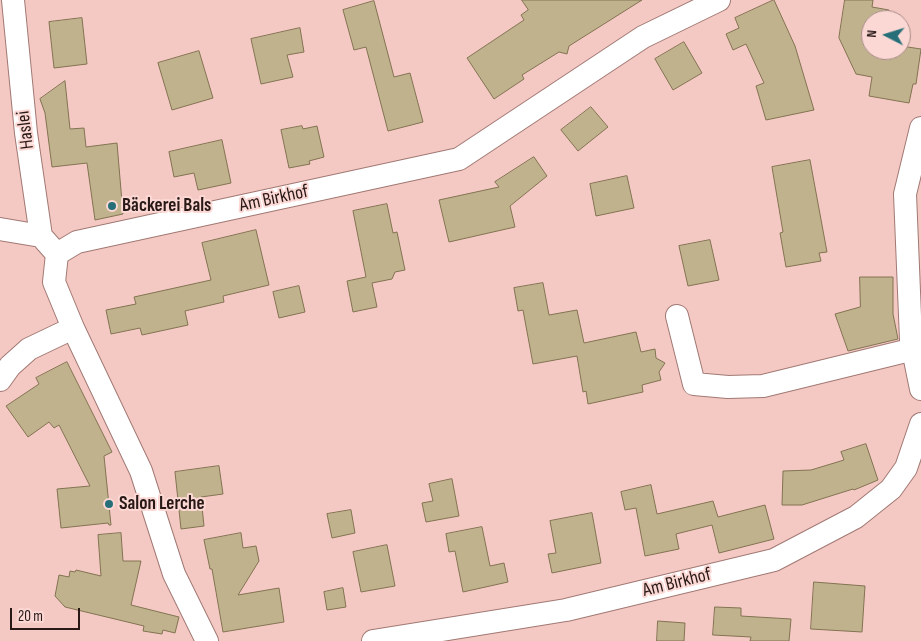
<!DOCTYPE html>
<meta charset="utf-8">
<style>
body{margin:0}
#map{position:relative;width:921px;height:641px;overflow:hidden;background:#f5c9c3;font-family:"Sofia Sans Condensed",sans-serif}
canvas{display:block}
.north{position:absolute;left:861px;top:10px;width:50px;height:50px;box-sizing:border-box;background:#fcd8d4;border:1px solid #a78c88;border-radius:50%;rotate:275deg;font-size:14px;font-weight:700;line-height:20px;text-align:center;color:#281917}
.north::after{content:'';display:block;margin:auto;width:18px;height:22px;background:#266f79;clip-path:polygon(50% 0,100% 100%,50% 72%,0 100%)}
.scale{position:absolute;left:10px;top:608px;width:70px;height:22px;box-sizing:border-box;border:2px solid #281917;border-top:0;padding-left:6px;font-size:15px;line-height:18px;white-space:nowrap;color:#281917;-webkit-text-stroke:4px #fcd8d4;paint-order:stroke}
</style>
<div id="map">
<canvas width="921" height="641"></canvas>
<div class="north">N</div>
<div class="scale">20 m</div>
</div>
<script>
const g = document.querySelector('canvas').getContext('2d');
g.lineJoin = 'round';
function fillPath(path, color) { g.fillStyle = color; g.fill(path, 'evenodd'); }
function strokePath(path, color, width, dash) { g.strokeStyle = color; g.lineWidth = width; g.lineCap = dash ? 'butt' : 'round'; g.setLineDash(dash || []); g.stroke(path); }
function drawText(font, color, halo, rows, align = 'center') {
  g.font = font + ' "Sofia Sans Condensed",sans-serif'; g.lineWidth = 4; g.setLineDash([]); g.textBaseline = 'middle'; g.strokeStyle = halo; g.fillStyle = color; for (const [text, x, y, turn = 0] of rows) {
    g.save(); g.translate(x, y); g.rotate((+turn || 0) * Math.PI / 180); g.textAlign = isNaN(turn) ? turn : align; if (halo) g.strokeText(text, 0, 0); g.fillText(text, 0, 0); g.restore();
  }
}
const building = new Path2D(`
 M 522,0 L 642,0 L 569,46 L 567,54 L 559,52 L 522,75 L 524,79 L 494,99 L 467,58 L 524,20 L 521,15 L 528,10 Z
 M 774,0 L 795,46 L 814,110 L 766,120 L 756,86 L 764,83 L 746,44 L 733,50 L 726,34 L 739,28 L 735,18 Z
 M 845,0 L 873,0 L 872,7 L 889,10 L 888,20 L 871,20 L 871,50 L 901,50 L 901,46 L 921,49 L 916,84 L 913,84 L 909,103 L 869,96 L 872,77 L 856,74 L 839,38 Z
 M 374,1 L 394,77 L 410,73 L 423,122 L 388,131 L 366,47 L 354,50 L 343,10 Z
 M 82,18 L 87,64 L 54,68 L 49,22 Z
 M 300,28 L 304,52 L 287,55 L 293,77 L 261,84 L 251,39 Z
 M 684,42 L 702,73 L 673,90 L 655,59 Z
 M 199,51 L 213,98 L 172,110 L 158,63 Z
 M 65,81 L 70,129 L 84,128 L 86,147 L 117,143 L 123,214 L 95,220 L 87,163 L 52,167 L 45,113 L 40,99 Z
 M 591,107 L 608,127 L 578,151 L 561,130 Z
 M 302,126 L 303,129 L 317,126 L 324,157 L 309,161 L 310,164 L 289,168 L 281,130 Z
 M 222,140 L 231,183 L 198,190 L 194,173 L 174,177 L 169,152 Z
 M 534,157 L 547,176 L 510,206 L 515,227 L 449,242 L 439,200 L 499,187 L 495,182 Z
 M 810,160 L 827,252 L 819,253 L 821,261 L 786,267 L 780,233 L 783,232 L 772,167 Z
 M 627,176 L 634,208 L 596,216 L 590,184 Z
 M 387,204 L 393,233 L 397,232 L 405,270 L 395,272 L 392,279 L 372,283 L 377,307 L 353,312 L 347,281 L 366,277 L 353,211 Z
 M 256,230 L 269,285 L 223,296 L 224,302 L 185,311 L 188,325 L 142,335 L 140,328 L 111,334 L 106,310 L 136,304 L 134,297 L 211,280 L 202,243 Z
 M 710,240 L 719,280 L 688,286 L 679,246 Z
 M 860,277 L 893,277 L 893,314 L 898,339 L 848,351 L 835,314 L 860,307 Z
 M 543,283 L 549,315 L 577,310 L 584,343 L 636,332 L 641,352 L 655,349 L 656,358 L 665,363 L 659,372 L 661,380 L 642,385 L 643,392 L 588,404 L 586,391 L 583,392 L 577,356 L 533,364 L 523,310 L 518,311 L 514,288 Z
 M 299,286 L 305,312 L 279,318 L 273,292 Z
 M 67,362 L 112,452 L 104,456 L 111,525 L 109,525 L 108,523 L 61,528 L 57,489 L 90,486 L 59,425 L 54,428 L 49,422 L 28,437 L 6,406 L 39,384 L 36,378 Z
 M 866,444 L 878,480 L 854,490 L 853,489 L 802,505 L 782,505 L 783,471 L 811,470 L 844,460 L 841,452 Z
 M 219,466 L 223,494 L 201,497 L 204,526 L 181,529 L 175,472 Z
 M 452,479 L 459,516 L 426,522 L 422,503 L 433,501 L 429,484 Z
 M 651,485 L 657,514 L 713,501 L 718,517 L 765,505 L 774,539 L 719,553 L 712,525 L 676,534 L 679,549 L 645,556 L 636,508 L 625,510 L 621,492 Z
 M 351,510 L 355,533 L 332,538 L 327,514 Z
 M 592,513 L 601,563 L 552,573 L 548,554 L 556,553 L 550,521 Z
 M 482,527 L 490,566 L 504,563 L 508,582 L 463,592 L 455,551 L 449,552 L 446,534 Z
 M 121,533 L 123,561 L 141,561 L 131,605 L 179,617 L 175,633 L 163,630 L 162,634 L 143,631 L 144,626 L 65,607 L 55,596 L 59,575 L 69,577 L 70,571 L 75,572 L 76,570 L 101,576 L 98,535 Z
 M 241,533 L 243,548 L 256,546 L 259,561 L 238,595 L 279,588 L 284,622 L 223,632 L 212,569 L 210,569 L 204,540 Z
 M 387,545 L 395,586 L 361,592 L 353,552 Z
 M 814,582 L 865,586 L 862,632 L 811,629 Z
 M 343,588 L 346,607 L 327,610 L 324,592 Z
 M 715,607 L 741,608 L 741,616 L 791,619 L 789,641 L 750,641 L 751,637 L 713,635 Z
 M 658,621 L 685,623 L 684,641 L 657,641 Z`);
fillPath(building, '#c1b28e');
strokePath(building, '#827352', 1);
const minor = new Path2D(`
 M 13,0 L 26,133 L 41,236 L 57,254
 M 921,128 L 905,194 L 911,340 L 921,389
 M 0,229 L 41,236
 M 677,316 L 694,384 L 728,387 L 763,386 L 914,349
 M 0,380 L 10,366 L 29,349 L 73,328
 M 207,641 L 174,574 L 141,471 L 73,328 L 54,282 L 57,254 L 77,242 L 459,159 L 643,37 L 719,0
 M 373,641 L 566,610 L 774,560 L 856,517 L 891,489 L 906,468 L 921,424`);
strokePath(minor, '#a17974', 24);
strokePath(minor, '#fff', 22);
for (const [x, y, r, color] of [
 [112,206,5,"#266f79"],
 [109,504,5,"#266f79"]
]) { const dot = new Path2D(); dot.arc(x, y, r, 0, 2 * Math.PI); g.fillStyle = color; g.fill(dot); strokePath(dot, '#fcd8d4', 2); }
drawText('19px', '#281917', '#fcd8d4', [
 ["Haslei",26,130,-97],
 ["Am Birkhof",274,199,-12],
 ["Am Birkhof",677,583,-14]
]);
drawText('bold 19px', '#281917', '#fcd8d4', [
 ["Bäckerei Bals",122,206],
 ["Salon Lerche",119,504]
], 'left');
</script>
